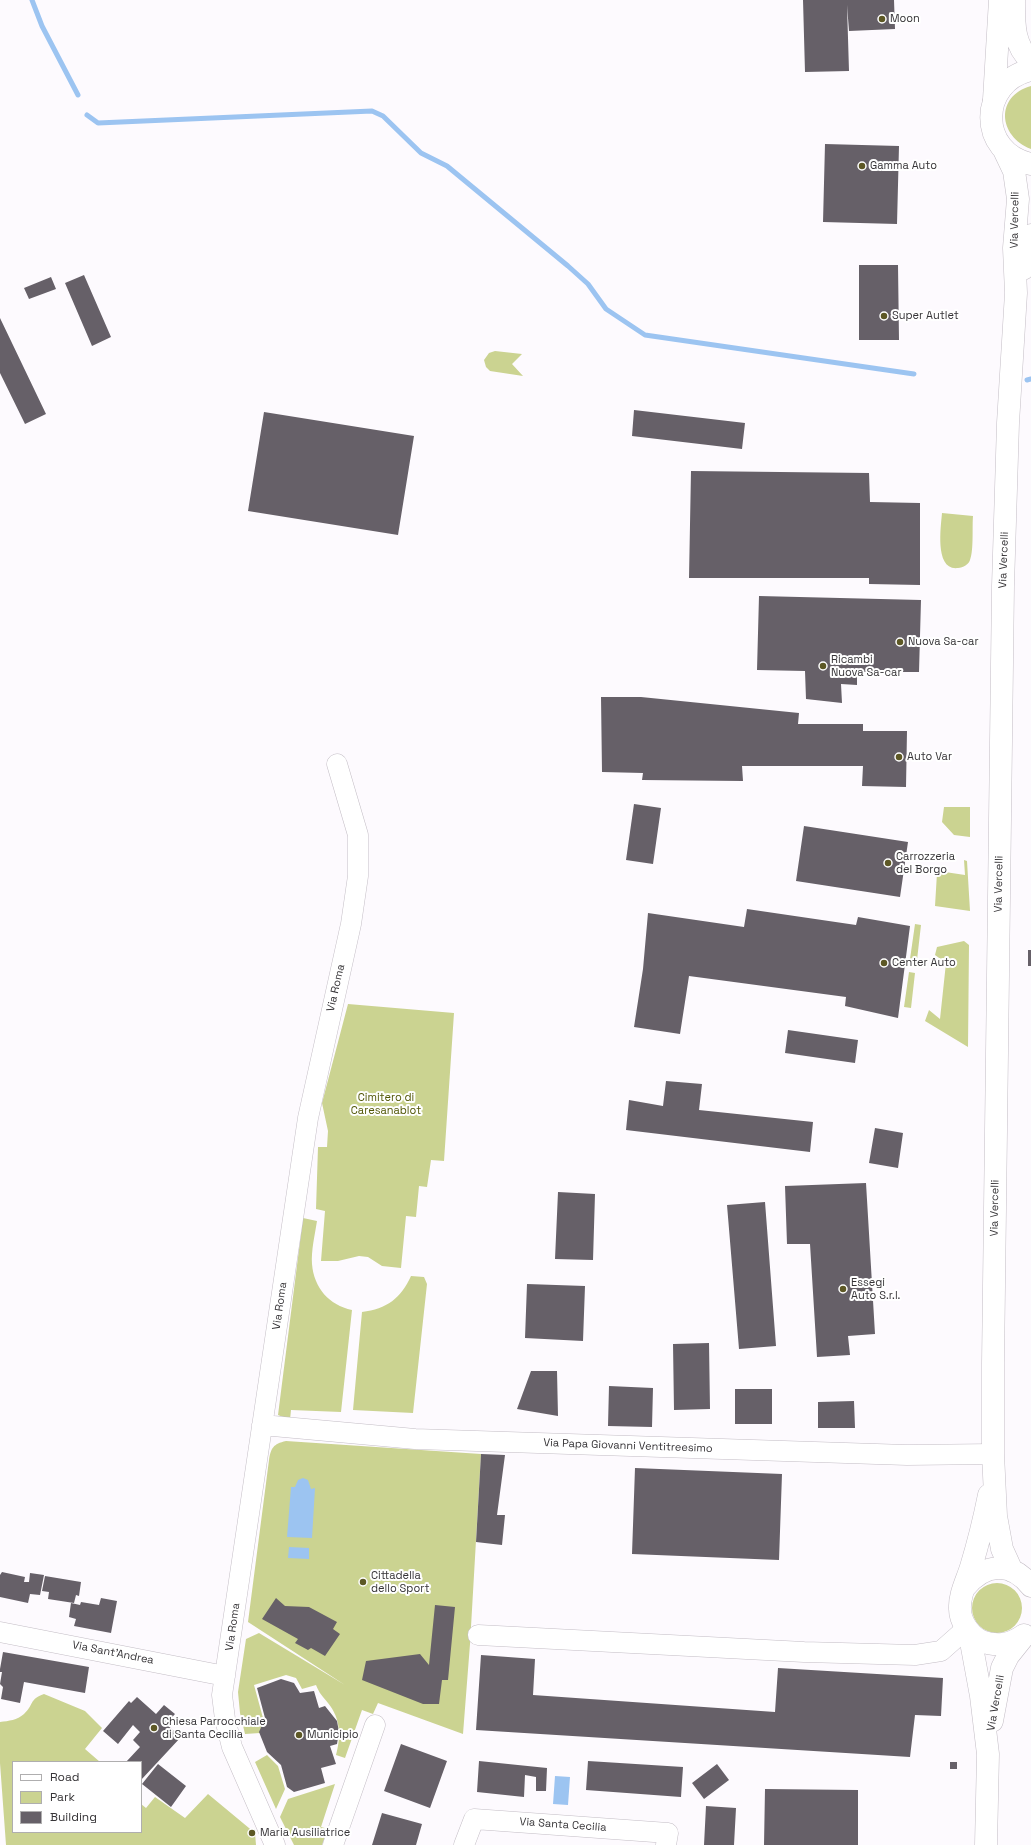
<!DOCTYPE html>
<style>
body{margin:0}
#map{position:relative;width:1031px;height:1845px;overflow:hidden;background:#fdfafe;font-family:"Space Grotesk",sans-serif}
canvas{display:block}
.legend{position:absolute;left:12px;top:1761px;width:130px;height:72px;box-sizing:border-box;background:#fff;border:1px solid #afaeaf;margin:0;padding:5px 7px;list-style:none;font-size:12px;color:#363437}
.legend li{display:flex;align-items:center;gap:8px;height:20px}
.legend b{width:20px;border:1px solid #afaeaf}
</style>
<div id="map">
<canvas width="1031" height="1845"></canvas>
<ul class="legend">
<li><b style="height:5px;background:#fff"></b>Road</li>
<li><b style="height:11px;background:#cbd391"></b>Park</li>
<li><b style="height:11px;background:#666068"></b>Building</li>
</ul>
</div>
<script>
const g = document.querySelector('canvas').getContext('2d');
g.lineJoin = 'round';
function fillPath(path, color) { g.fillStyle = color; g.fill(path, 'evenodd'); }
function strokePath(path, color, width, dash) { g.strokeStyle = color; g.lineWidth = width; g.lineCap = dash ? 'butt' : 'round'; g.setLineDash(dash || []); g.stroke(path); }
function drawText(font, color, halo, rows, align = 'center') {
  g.font = font + ' "Space Grotesk",sans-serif'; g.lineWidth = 4; g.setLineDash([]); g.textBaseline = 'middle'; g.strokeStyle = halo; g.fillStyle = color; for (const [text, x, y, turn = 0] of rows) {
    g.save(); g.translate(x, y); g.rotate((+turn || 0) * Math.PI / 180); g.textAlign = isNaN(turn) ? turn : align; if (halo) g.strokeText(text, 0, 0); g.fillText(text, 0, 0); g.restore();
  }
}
fillPath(new Path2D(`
 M 1031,86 L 1031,149 C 998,136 995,96 1031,86 Z
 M 495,351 L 522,354 L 512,364 L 523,376 L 490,371 L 486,367 L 484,360 L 489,353 Z
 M 942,513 L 973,516 C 972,527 974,550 970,560 C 969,564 963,568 958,568 C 934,571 941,526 942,513 Z
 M 944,807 L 970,807 L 970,837 L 954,835 L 942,822 Z
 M 964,860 L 967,861 L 970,911 L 935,906 L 937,873 L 944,868 L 945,872 L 965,875 Z
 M 915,924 L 921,925 L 917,960 L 910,959 Z
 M 964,941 L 969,945 L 968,1047 L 925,1021 L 929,1010 L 940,1019 L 946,963 L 935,955 L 937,947 Z
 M 909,972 L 915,973 L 911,1008 L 904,1007 Z
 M 348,1004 L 454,1013 L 444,1161 L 431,1160 L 427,1187 L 419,1186 L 416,1217 L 406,1216 L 401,1268 L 382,1266 L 368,1257 L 359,1256 L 338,1261 L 321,1261 L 325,1211 L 316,1209 L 318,1147 L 327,1147 L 328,1131 L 322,1103 Z
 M 303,1218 L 317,1221 C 315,1234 311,1251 312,1264 C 314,1288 329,1305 352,1310 L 341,1412 L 291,1410 L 290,1420 L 278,1415 Z
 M 411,1276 L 424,1277 L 427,1284 L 413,1413 L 353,1410 L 362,1312 C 387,1309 401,1298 411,1276 Z
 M 286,1441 L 481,1454 L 470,1644 L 463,1734 L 378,1703 L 373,1714 L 362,1710 L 345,1758 L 336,1755 C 341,1737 341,1719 328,1703 C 323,1697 319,1693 316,1685 L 302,1689 L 296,1678 L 286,1675 L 254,1685 L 263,1718 L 260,1733 L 245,1734 L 240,1713 L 238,1692 L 246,1639 L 259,1633 L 345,1685 L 248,1622 L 269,1460 C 271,1448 273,1444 286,1441 Z
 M972 1608a25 25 0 1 1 50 0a25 25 0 1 1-50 0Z
 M 44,1694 L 85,1711 L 102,1728 L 85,1749 L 100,1762 L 13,1762 L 13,1832 L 141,1832 L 141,1804 L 146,1808 L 155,1797 L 185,1818 L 208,1794 L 255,1833 L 256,1845 L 6,1845 L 0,1763 L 0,1722 C 9,1721 17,1720 24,1714 C 34,1705 29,1699 44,1694 Z
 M 267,1755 L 278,1766 L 285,1789 L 276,1809 L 255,1762 Z
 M 335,1784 L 321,1827 L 328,1829 L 322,1845 L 294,1845 L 280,1817 L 288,1799 Z`), '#cbd391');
fillPath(new Path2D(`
 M 303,1478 L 308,1480 L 311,1489 L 315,1488 L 312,1538 L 287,1537 L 291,1487 L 295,1487 L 298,1480 Z
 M 289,1547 L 309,1548 L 309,1559 L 288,1558 Z
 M 555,1776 L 570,1777 L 568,1805 L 553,1804 Z`), '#9cc4f1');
strokePath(new Path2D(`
 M 32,0 L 42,26 L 78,95
 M 87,115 L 98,123 L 372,111 L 383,116 L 421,153 L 447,166 L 568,266 L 588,284 L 606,309 L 645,335 L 914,374
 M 1027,380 L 1031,379`), '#9cc4f1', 5);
fillPath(new Path2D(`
 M 803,0 L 894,0 L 895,29 L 849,31 L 847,5 L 849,71 L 805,72 Z
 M 825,144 L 899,146 L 897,224 L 823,222 Z
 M 859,265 L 898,265 L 899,340 L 859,340 Z
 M 84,275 L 111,337 L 92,346 L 65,283 Z
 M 51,277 L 56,289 L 29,299 L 24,288 Z
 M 0,318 L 46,414 L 25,424 L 0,373 Z
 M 634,410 L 745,423 L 742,449 L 632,436 Z
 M 264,412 L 414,436 L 398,535 L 248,511 Z
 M 691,471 L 869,473 L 870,502 L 920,503 L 920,585 L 869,584 L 869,578 L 689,578 Z
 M 759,596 L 921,600 L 919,672 L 857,672 L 857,685 L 841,684 L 842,703 L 806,699 L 805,671 L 757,670 Z
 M 601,697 L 641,697 L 799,713 L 798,724 L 863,724 L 863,731 L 907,731 L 906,787 L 862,786 L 863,766 L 742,766 L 743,781 L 642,780 L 643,773 L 602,772 Z
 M 634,804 L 661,808 L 653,864 L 626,860 Z
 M 804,826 L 908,842 L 900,897 L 796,881 Z
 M 747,909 L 856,925 L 858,917 L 910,926 L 898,1018 L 845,1006 L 846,997 L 689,976 L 680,1034 L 634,1027 L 643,969 L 648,913 L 744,927 Z
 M 1028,950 L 1031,950 L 1031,966 L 1028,966 Z
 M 788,1030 L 858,1040 L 855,1063 L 785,1053 Z
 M 666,1081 L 702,1084 L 699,1110 L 813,1122 L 810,1152 L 626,1130 L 629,1100 L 663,1106 Z
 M 875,1128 L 903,1133 L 898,1168 L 869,1163 Z
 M 866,1183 L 875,1334 L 848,1336 L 850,1355 L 817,1357 L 810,1244 L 787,1244 L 785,1186 Z
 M 558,1192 L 595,1194 L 593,1260 L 555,1259 Z
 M 765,1202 L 776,1346 L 739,1349 L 727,1205 Z
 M 527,1284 L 585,1286 L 583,1341 L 525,1338 Z
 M 709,1343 L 710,1409 L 674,1410 L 673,1344 Z
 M 531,1371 L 557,1371 L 558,1416 L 517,1409 Z
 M 609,1386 L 653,1388 L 652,1427 L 608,1426 Z
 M 735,1389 L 772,1389 L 772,1424 L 735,1424 Z
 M 854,1401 L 855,1428 L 818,1428 L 818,1402 Z
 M 481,1454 L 505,1455 L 497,1515 L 505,1515 L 502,1545 L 476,1542 Z
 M 635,1468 L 782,1474 L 779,1560 L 632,1554 Z
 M 2,1572 L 25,1577 L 24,1582 L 29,1582 L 30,1573 L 44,1575 L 40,1595 L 30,1594 L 28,1603 L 0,1597 L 0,1575 Z
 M 45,1576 L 81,1582 L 79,1596 L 76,1595 L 74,1603 L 48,1599 L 49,1592 L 42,1591 Z
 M 101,1598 L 117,1601 L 111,1633 L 74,1626 L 76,1619 L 69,1617 L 71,1603 L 80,1605 L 81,1602 L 99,1605 Z
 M 276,1598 L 285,1606 L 309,1607 L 337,1622 L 333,1629 L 340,1634 L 325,1656 L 311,1648 L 308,1650 L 295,1643 L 298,1639 L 262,1619 Z
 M 435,1605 L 455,1607 L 448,1680 L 442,1680 L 439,1704 L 423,1704 L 362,1680 L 366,1661 L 420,1654 L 429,1665 Z
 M 3,1652 L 89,1667 L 85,1693 L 24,1682 L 20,1703 L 1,1699 L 3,1687 L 0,1684 L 2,1672 L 0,1672 L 0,1669 Z
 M 481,1655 L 535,1659 L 533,1695 L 775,1712 L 778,1668 L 943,1678 L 941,1716 L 915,1715 L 910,1757 L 476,1730 Z
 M 281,1679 L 294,1683 L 300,1693 L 314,1691 L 319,1708 L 325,1706 L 337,1721 L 339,1732 L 337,1744 L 330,1746 L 336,1764 L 321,1768 L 325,1783 L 294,1792 L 287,1787 L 281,1765 L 267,1752 L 259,1732 L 265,1718 L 257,1688 Z
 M 137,1697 L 156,1714 L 164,1705 L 175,1714 L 166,1724 L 181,1737 L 141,1780 L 141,1762 L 126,1762 L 140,1747 L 133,1740 L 140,1732 L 133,1725 L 118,1744 L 103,1731 L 129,1701 L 131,1703 Z
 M 401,1744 L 447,1761 L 430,1808 L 384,1791 Z
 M 479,1761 L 547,1768 L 546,1791 L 536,1791 L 536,1777 L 525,1775 L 524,1797 L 477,1792 Z
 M 588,1761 L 683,1767 L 681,1797 L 586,1790 Z
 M 950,1762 L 957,1762 L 957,1769 L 950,1769 Z
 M 158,1764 L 186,1786 L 171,1807 L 142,1784 Z
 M 717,1764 L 729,1780 L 704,1799 L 692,1783 Z
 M 765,1789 L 858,1790 L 858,1845 L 764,1845 Z
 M 706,1806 L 736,1808 L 734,1845 L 704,1845 Z
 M 382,1813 L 422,1824 L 416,1845 L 372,1845 Z`), '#666068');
const street = new Path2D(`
 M 262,1425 L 415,1439 L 907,1455 L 993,1454
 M 0,1632 L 225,1676
 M 478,1635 L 804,1652 L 915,1655 L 941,1651 L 967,1628
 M 275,1845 L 232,1747 L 225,1719 L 222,1695 L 308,1118 L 351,924 L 358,876 L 358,835 L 337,764
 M 333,1845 L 375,1725
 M 464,1845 L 474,1819 L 668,1833 L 666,1845`);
const secondary = new Path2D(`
 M 1014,0 C 1014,23 1013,45 1031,61
 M 994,100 L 1000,0`);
const primary = new Path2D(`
 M 1031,70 C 978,82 978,153 1031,164
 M 1004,150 L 1014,171 L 1018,199 L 1014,248 L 1016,293 L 1008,423 L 1003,586 L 993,1364 L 993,1454 L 996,1516 L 1002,1549 L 1012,1571
 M 1023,269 L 1031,235
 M 989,1495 C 984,1520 978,1544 971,1567 C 967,1580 959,1595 960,1609 C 960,1621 969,1635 981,1641 C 997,1647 1010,1645 1024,1635
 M 965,1587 C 985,1563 1011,1561 1031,1586
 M 969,1631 L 981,1696 L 988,1754 L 986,1845
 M 992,1721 L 1002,1668 L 1008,1656 L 1024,1636`);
strokePath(street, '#c3bdc5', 21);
strokePath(secondary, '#c3bdc5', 23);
strokePath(primary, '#c3bdc5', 23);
strokePath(street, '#fff', 20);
strokePath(secondary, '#fff', 22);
strokePath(primary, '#fff', 22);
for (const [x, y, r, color] of [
 [882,19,4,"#5d5825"],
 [862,166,4,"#5d5825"],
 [884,316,4,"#5d5825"],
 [900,642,4,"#5d5825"],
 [823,666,4,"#5d5825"],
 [899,757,4,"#5d5825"],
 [888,863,4,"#5d5825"],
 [884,963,4,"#5d5825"],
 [843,1289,4,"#5d5825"],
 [363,1582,4,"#5d5825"],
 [154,1728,4,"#5d5825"],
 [299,1735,4,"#5d5825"],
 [252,1833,4,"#5d5825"]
]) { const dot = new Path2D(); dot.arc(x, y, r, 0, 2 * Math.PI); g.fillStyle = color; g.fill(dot); strokePath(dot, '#fff', 1.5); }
drawText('11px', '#363437', '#fff', [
 ["Moon",890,19],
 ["Gamma Auto",870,166],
 ["Super Autlet",892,316],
 ["Nuova Sa-car",908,642],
 ["Ricambi",831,660],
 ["Nuova Sa-car",831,673],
 ["Auto Var",907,757],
 ["Carrozzeria",896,857],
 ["del Borgo",896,870],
 ["Center Auto",892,963],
 ["Essegi",851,1283],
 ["Auto S.r.l.",851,1296],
 ["Cittadella",371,1576],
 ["dello Sport",371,1589],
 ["Chiesa Parrocchiale",162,1722],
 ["di Santa Cecilia",162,1735],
 ["Municipio",307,1735],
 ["Maria Ausiliatrice",260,1833]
], 'left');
drawText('11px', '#363437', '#fff', [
 ["Via Vercelli",1015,220,-89],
 ["Via Vercelli",1004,560,-88],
 ["Via Vercelli",999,884,-89],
 ["Via Roma",336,988,-77],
 ["Via Vercelli",995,1208,-89],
 ["Via Roma",280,1306,-82],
 ["Via Papa Giovanni Ventitreesimo",628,1446,2],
 ["Via Roma",233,1627,-82],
 ["Via Sant'Andrea",113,1653,11],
 ["Via Vercelli",996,1703,-80],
 ["Via Santa Cecilia",563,1825,4]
]);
drawText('11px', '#515606', '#fff', [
 ["Cimitero di",386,1098],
 ["Caresanablot",386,1111]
]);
</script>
